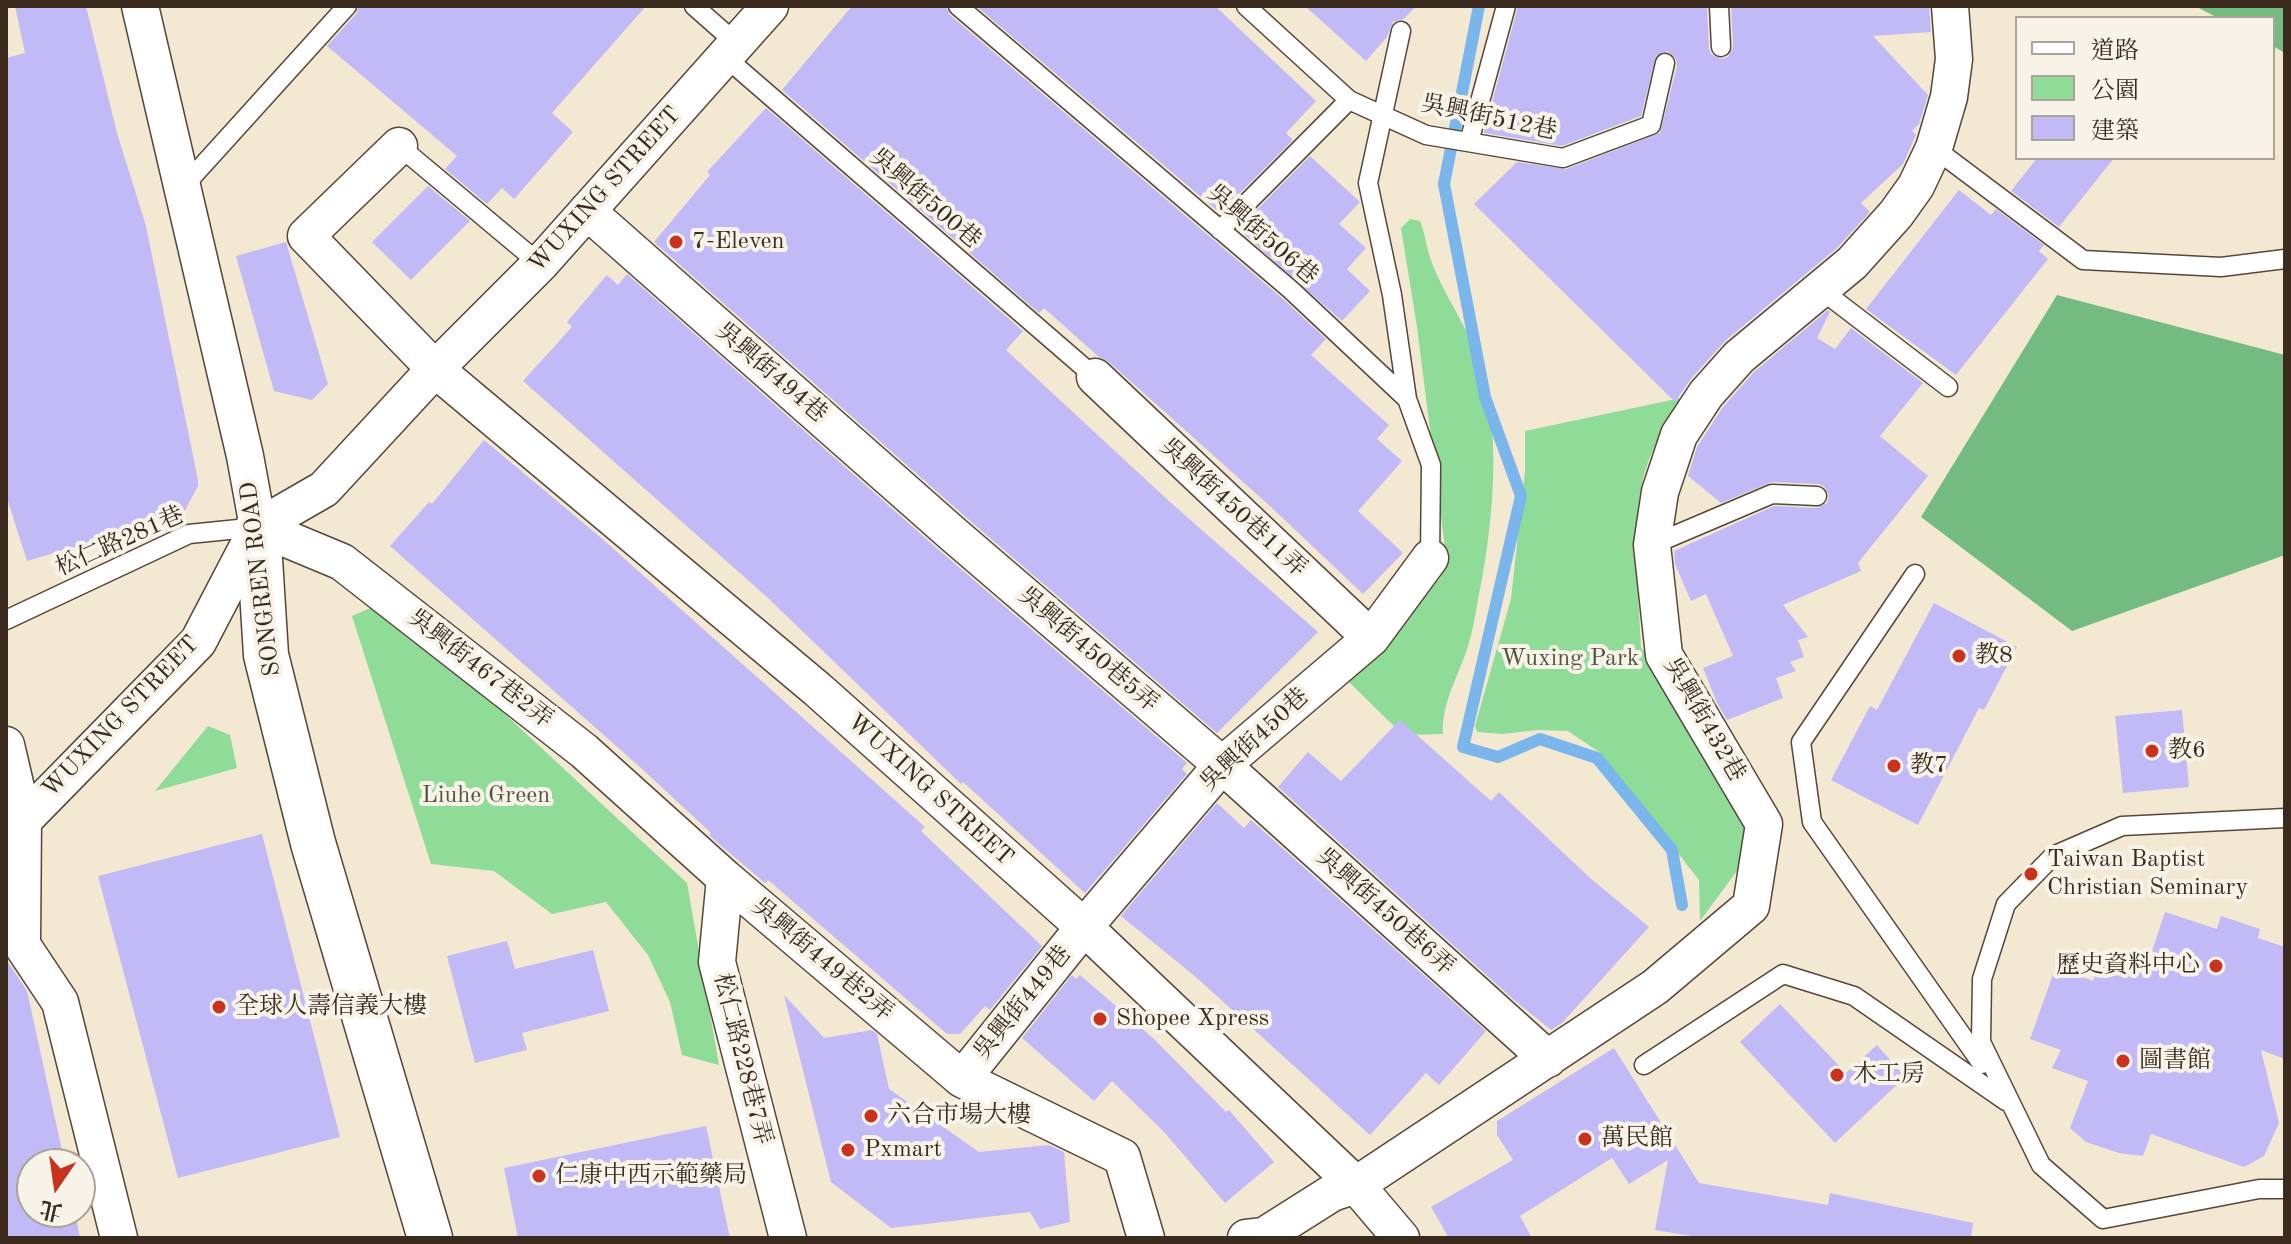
<!DOCTYPE html>
<meta charset="utf-8">
<style>
body{margin:0}
#map{position:relative;width:2291px;height:1244px;overflow:hidden;background:#f3e8d1;font-family:"Old Standard TT","Noto Serif TC",serif}
canvas{display:block}
.frame{position:absolute;inset:0;border:8px solid #3b2a1e;pointer-events:none}
.legend{position:absolute;left:2015px;top:16px;width:260px;height:144px;box-sizing:border-box;background:#f7f3e8;border:2px solid #aca397;margin:0;padding:10px 14px;list-style:none;font-size:24px;color:#3b2a1e}
.legend li{display:flex;align-items:center;gap:16px;height:40px}
.legend b{width:40px;border:2px solid #aca397}
.north{position:absolute;left:16px;top:1148px;width:80px;height:80px;box-sizing:border-box;background:#f7f3e8;border:2px solid #aca397;border-radius:50%;rotate:193deg;font-size:22px;font-weight:700;line-height:32px;text-align:center;color:#3b2a1e}
.north::after{content:'';display:block;margin:auto;width:28px;height:36px;background:#c8321e;clip-path:polygon(50% 0,100% 100%,50% 72%,0 100%)}
</style>
<div id="map">
<canvas width="2291" height="1244"></canvas>
<div class="frame"></div>
<ul class="legend">
<li><b style="height:10px;background:#fff"></b>道路</li>
<li><b style="height:22px;background:#8fdb98"></b>公園</li>
<li><b style="height:22px;background:#c2baf6"></b>建築</li>
</ul>
<div class="north">北</div>
</div>
<script>
const g = document.querySelector('canvas').getContext('2d');
g.lineJoin = 'round';
function fillPath(path, color) { g.fillStyle = color; g.fill(path, 'evenodd'); }
function strokePath(path, color, width, dash) { g.strokeStyle = color; g.lineWidth = width; g.lineCap = dash ? 'butt' : 'round'; g.setLineDash(dash || []); g.stroke(path); }
function drawText(font, color, halo, rows, align = 'center') {
  g.font = font + ' "Old Standard TT","Noto Serif TC",serif'; g.lineWidth = 8; g.setLineDash([]); g.textBaseline = 'middle'; g.strokeStyle = halo; g.fillStyle = color; for (const [text, x, y, turn = 0] of rows) {
    g.save(); g.translate(x, y); g.rotate((+turn || 0) * Math.PI / 180); g.textAlign = isNaN(turn) ? turn : align; if (halo) g.strokeText(text, 0, 0); g.fillText(text, 0, 0); g.restore();
  }
}
fillPath(new Path2D(`
 M 1410,219 L 1420,221 C 1426,236 1427,253 1434,268 C 1448,302 1471,332 1481,367 C 1503,438 1492,533 1477,605 C 1475,618 1472,633 1468,646 C 1459,675 1441,704 1443,734 L 1403,735 L 1349,682 L 1440,578 L 1446,556 L 1417,327 L 1401,228 Z
 M 1681,398 C 1665,425 1649,452 1642,482 C 1631,536 1639,593 1641,648 L 1666,672 L 1703,728 L 1753,849 L 1700,921 L 1699,880 L 1599,752 L 1568,731 L 1538,730 L 1502,734 L 1477,732 L 1475,726 L 1511,599 L 1525,471 L 1525,431 Z
 M 384,602 L 687,883 L 719,1065 L 682,1055 L 670,1002 L 648,955 L 606,902 L 552,914 L 494,871 L 431,864 L 352,616 Z
 M 208,726 L 230,735 L 237,768 L 155,791 Z`), '#8fdb98');
fillPath(new Path2D(`
 M 2195,6 L 2285,6 L 2285,53 L 2273,46 L 2273,18 L 2218,18 Z
 M 2057,295 L 2285,355 L 2285,555 L 2072,631 L 1921,517 Z`), '#73bb80');
strokePath(new Path2D(`
 M 1479,6 L 1444,184 L 1485,397 L 1521,496 L 1463,747 L 1498,757 L 1540,739 L 1597,758 L 1672,850 L 1682,905`), '#7ab6ec', 12);
fillPath(new Path2D(`
 M 15,6 L 86,6 L 117,133 L 146,226 L 198,480 L 198,486 L 182,516 L 27,561 L 6,495 L 6,58 L 25,53 Z
 M 359,6 L 646,6 L 552,113 L 573,132 L 514,199 L 502,188 L 487,204 L 445,169 L 457,156 L 327,46 L 356,14 Z
 M 852,6 L 946,6 L 950,15 L 1283,299 L 1326,339 L 1311,355 L 1389,425 L 1377,439 L 1402,461 L 1358,511 L 1403,553 L 1363,594 L 1271,507 L 1109,362 L 1099,357 L 1044,308 L 1039,313 L 782,90 Z
 M 976,6 L 1215,6 L 1316,101 L 1286,133 L 1293,140 L 1220,213 Z
 M 1305,6 L 1416,6 L 1404,19 L 1393,22 L 1387,37 L 1366,61 Z
 M 1518,6 L 1707,6 L 1709,48 L 1711,54 L 1721,59 L 1728,57 L 1733,47 L 1731,6 L 1929,6 L 1931,32 L 1873,36 L 1928,95 L 1919,124 L 1912,131 L 1916,135 L 1903,164 L 1861,203 L 1870,212 L 1837,248 L 1725,341 L 1690,380 L 1675,402 L 1474,204 L 1517,162 L 1566,169 L 1660,133 L 1677,66 L 1676,59 L 1667,51 L 1656,56 L 1641,116 L 1562,146 L 1484,133 Z
 M 766,108 L 1023,331 L 1006,350 L 1170,502 L 1318,632 L 1217,733 L 968,519 L 654,242 L 710,175 L 707,172 Z
 M 1310,156 L 1360,202 L 1339,224 L 1366,248 L 1347,269 L 1370,291 L 1342,321 L 1238,229 Z
 M 2037,158 L 2114,158 L 2059,227 L 2011,191 Z
 M 428,186 L 470,221 L 411,280 L 372,242 Z
 M 1959,190 L 1991,215 L 1996,209 L 2044,245 L 2039,251 L 2048,259 L 1956,375 L 1866,309 Z
 M 286,242 L 328,384 L 312,400 L 274,391 L 236,256 Z
 M 627,274 L 940,551 L 1187,763 L 1182,769 L 1187,774 L 1085,893 L 963,782 L 961,784 L 768,598 L 523,381 L 572,327 L 567,322 L 607,275 L 618,285 Z
 M 1828,310 L 1830,312 L 1817,338 L 1835,349 L 1851,328 L 1923,383 L 1880,436 L 1928,476 L 1858,563 L 1861,571 L 1783,605 L 1808,637 L 1798,640 L 1804,657 L 1790,662 L 1796,671 L 1776,678 L 1783,698 L 1727,720 L 1717,703 L 1703,668 L 1733,656 L 1706,594 L 1691,601 L 1675,564 L 1674,551 L 1774,506 L 1817,508 L 1827,503 L 1829,496 L 1824,486 L 1818,484 L 1772,482 L 1721,503 L 1688,476 L 1697,447 L 1723,407 L 1754,372 Z
 M 484,440 L 599,536 L 925,827 L 921,831 L 1042,946 L 990,1010 L 985,1006 L 960,1034 L 947,1034 L 768,880 L 765,883 L 719,844 L 709,835 L 711,833 L 641,768 L 390,546 L 429,502 L 432,504 Z
 M 1934,603 L 2017,647 L 1984,710 L 1979,708 L 1918,825 L 1831,780 L 1870,706 L 1877,710 Z
 M 2182,710 L 2189,787 L 2123,793 L 2115,716 Z
 M 1400,720 L 1491,801 L 1499,792 L 1589,877 L 1649,927 L 1562,1023 L 1551,1030 L 1514,1000 L 1278,787 L 1308,752 L 1341,781 Z
 M 1217,803 L 1244,828 L 1251,820 L 1486,1031 L 1439,1085 L 1426,1073 L 1370,1135 L 1197,978 L 1121,916 Z
 M 262,834 L 340,1137 L 178,1178 L 98,876 Z
 M 2165,912 L 2217,929 L 2221,916 L 2260,929 L 2258,938 L 2285,947 L 2285,1059 L 2261,1050 L 2279,1123 L 2264,1156 L 2244,1167 L 2151,1134 L 2143,1156 L 2119,1153 L 2086,1142 L 2070,1128 L 2088,1081 L 2052,1068 L 2061,1050 L 2030,1039 L 2056,966 L 2093,981 L 2104,954 L 2144,975 Z
 M 507,941 L 515,969 L 593,950 L 609,1011 L 522,1033 L 527,1050 L 475,1063 L 447,956 Z
 M 6,959 L 27,991 L 65,1164 L 32,1164 L 32,1212 L 75,1212 L 80,1238 L 6,1238 Z
 M 1072,975 L 1076,979 L 1080,975 L 1154,1039 L 1226,1112 L 1229,1110 L 1274,1162 L 1225,1203 L 1165,1133 L 1112,1081 L 1094,1101 L 1022,1038 Z
 M 784,995 L 824,1038 L 872,1030 L 877,1034 L 889,1089 L 979,1152 L 1049,1145 L 1064,1152 L 1070,1222 L 1040,1229 L 1030,1212 L 891,1228 L 831,1182 Z
 M 1780,1004 L 1846,1073 L 1877,1045 L 1905,1077 L 1835,1143 L 1740,1042 Z
 M 1614,1048 L 1699,1183 L 1828,1205 L 1830,1193 L 1973,1223 L 1971,1238 L 1703,1238 L 1655,1230 L 1668,1160 L 1629,1184 L 1612,1158 L 1520,1216 L 1532,1238 L 1449,1238 L 1431,1207 L 1513,1160 L 1497,1135 L 1497,1121 Z
 M 706,1126 L 730,1238 L 518,1238 L 504,1168 Z`), '#c2baf6');
const service = new Path2D(`
 M 694,6 L 736,43
 M 958,6 L 1291,290 L 1407,399 L 1431,465 L 1430,558
 M 1246,6 L 1349,100 L 1426,135 L 1563,158 L 1651,125 L 1665,63
 M 1719,6 L 1721,47
 M 1401,31 L 1368,183 L 1392,295 L 1407,399
 M 724,56 L 1095,377
 M 1469,142 L 1506,6
 M 399,146 L 540,264
 M 1934,148 L 2083,260 L 2221,267 L 2285,259
 M 183,187 L 347,6
 M 1220,230 L 1349,100
 M 1820,289 L 1948,387
 M 1652,545 L 1772,494 L 1817,496
 M 1915,574 L 1801,742 L 1812,822 L 1982,1064
 M 6,620 L 189,534 L 258,527
 M 2285,818 L 2122,826 L 2053,856 L 2006,904 L 1982,979 L 1981,1042 L 2041,1165 L 2103,1219 L 2259,1189 L 2285,1189
 M 1644,1065 L 1783,974 L 1854,996 L 2006,1101`);
const minor = new Path2D(`
 M 140,6 L 245,456 L 258,527
 M 399,146 L 306,236 L 435,369 L 817,689 L 1084,927 L 1356,1185 L 1401,1238
 M 587,211 L 954,535 L 1222,765 L 1548,1059
 M 1095,377 L 1371,638
 M 258,527 L 342,562 L 584,751 L 725,878 L 962,1079 L 1122,1157 L 1146,1238
 M 6,745 L 23,818 L 22,945 L 60,1002 L 119,1238
 M 6,838 L 198,642 L 258,527 L 324,489 L 435,369 L 540,264 L 770,6
 M 725,878 L 717,962 L 788,1238
 M 962,1079 L 1084,927 L 1222,765 L 1371,638 L 1430,558
 M 1246,1238 L 1264,1236 L 1332,1193 L 1356,1185 L 1655,987 L 1751,906 L 1764,824 L 1664,655 L 1652,545 L 1660,492 L 1679,435 L 1706,394 L 1739,357 L 1852,263 L 1896,214 L 1916,186 L 1934,148 L 1949,97 L 1954,59 L 1950,6`);
const tertiary = new Path2D(`
 M 258,527 L 266,655 L 313,843 L 430,1238`);
strokePath(service, '#574639', 21);
strokePath(minor, '#574639', 39);
strokePath(tertiary, '#574639', 47);
strokePath(service, '#fff', 18);
strokePath(minor, '#fff', 36);
strokePath(tertiary, '#fff', 44);
for (const [x, y, r, color] of [
 [676,242,8,"#c8321e"],
 [1959,656,8,"#c8321e"],
 [2152,751,8,"#c8321e"],
 [1894,766,8,"#c8321e"],
 [2031,874,8,"#c8321e"],
 [2216,966,8,"#c8321e"],
 [219,1007,8,"#c8321e"],
 [1100,1019,8,"#c8321e"],
 [2123,1061,8,"#c8321e"],
 [1837,1075,8,"#c8321e"],
 [871,1116,8,"#c8321e"],
 [1585,1139,8,"#c8321e"],
 [848,1150,8,"#c8321e"],
 [539,1176,8,"#c8321e"]
]) { const dot = new Path2D(); dot.arc(x, y, r, 0, 2 * Math.PI); g.fillStyle = color; g.fill(dot); strokePath(dot, '#f7f3e8', 3); }
drawText('24px', '#3b2a1e', '#f7f3e8', [
 ["吳興街512巷",1489,118,12],
 ["WUXING STREET",605,190,-48],
 ["吳興街500巷",925,199,41],
 ["吳興街506巷",1262,235,41],
 ["吳興街494巷",771,373,41],
 ["吳興街450巷11弄",1233,508,43],
 ["松仁路281巷",120,542,-24],
 ["SONGREN ROAD",261,579,-97],
 ["吳興街450巷5弄",1088,650,41],
 ["吳興街467巷2弄",480,669,38],
 ["WUXING STREET",121,717,-46],
 ["吳興街432巷",1704,720,60],
 ["吳興街450巷",1255,740,-43],
 ["WUXING STREET",930,790,42],
 ["吳興街450巷6弄",1385,912,42],
 ["吳興街449巷2弄",822,960,40],
 ["吳興街449巷",1023,1003,-51],
 ["松仁路228巷7弄",742,1059,76]
]);
drawText('24px', '#3b2a1e', '#f7f3e8', [
 ["7-Eleven",692,242],
 ["教8",1975,656],
 ["教6",2168,751],
 ["教7",1910,766],
 ["Taiwan Baptist",2047,860],
 ["Christian Seminary",2047,888],
 ["歷史資料中心",2200,966,"right"],
 ["全球人壽信義大樓",235,1007],
 ["Shopee Xpress",1116,1019],
 ["圖書館",2139,1061],
 ["木工房",1853,1075],
 ["六合市場大樓",887,1116],
 ["萬民館",1601,1139],
 ["Pxmart",864,1150],
 ["仁康中西示範藥局",555,1176]
], 'left');
drawText('24px', '#50563c', '#f7f3e8', [
 ["Wuxing Park",1570,659],
 ["Liuhe Green",486,796]
]);
</script>
